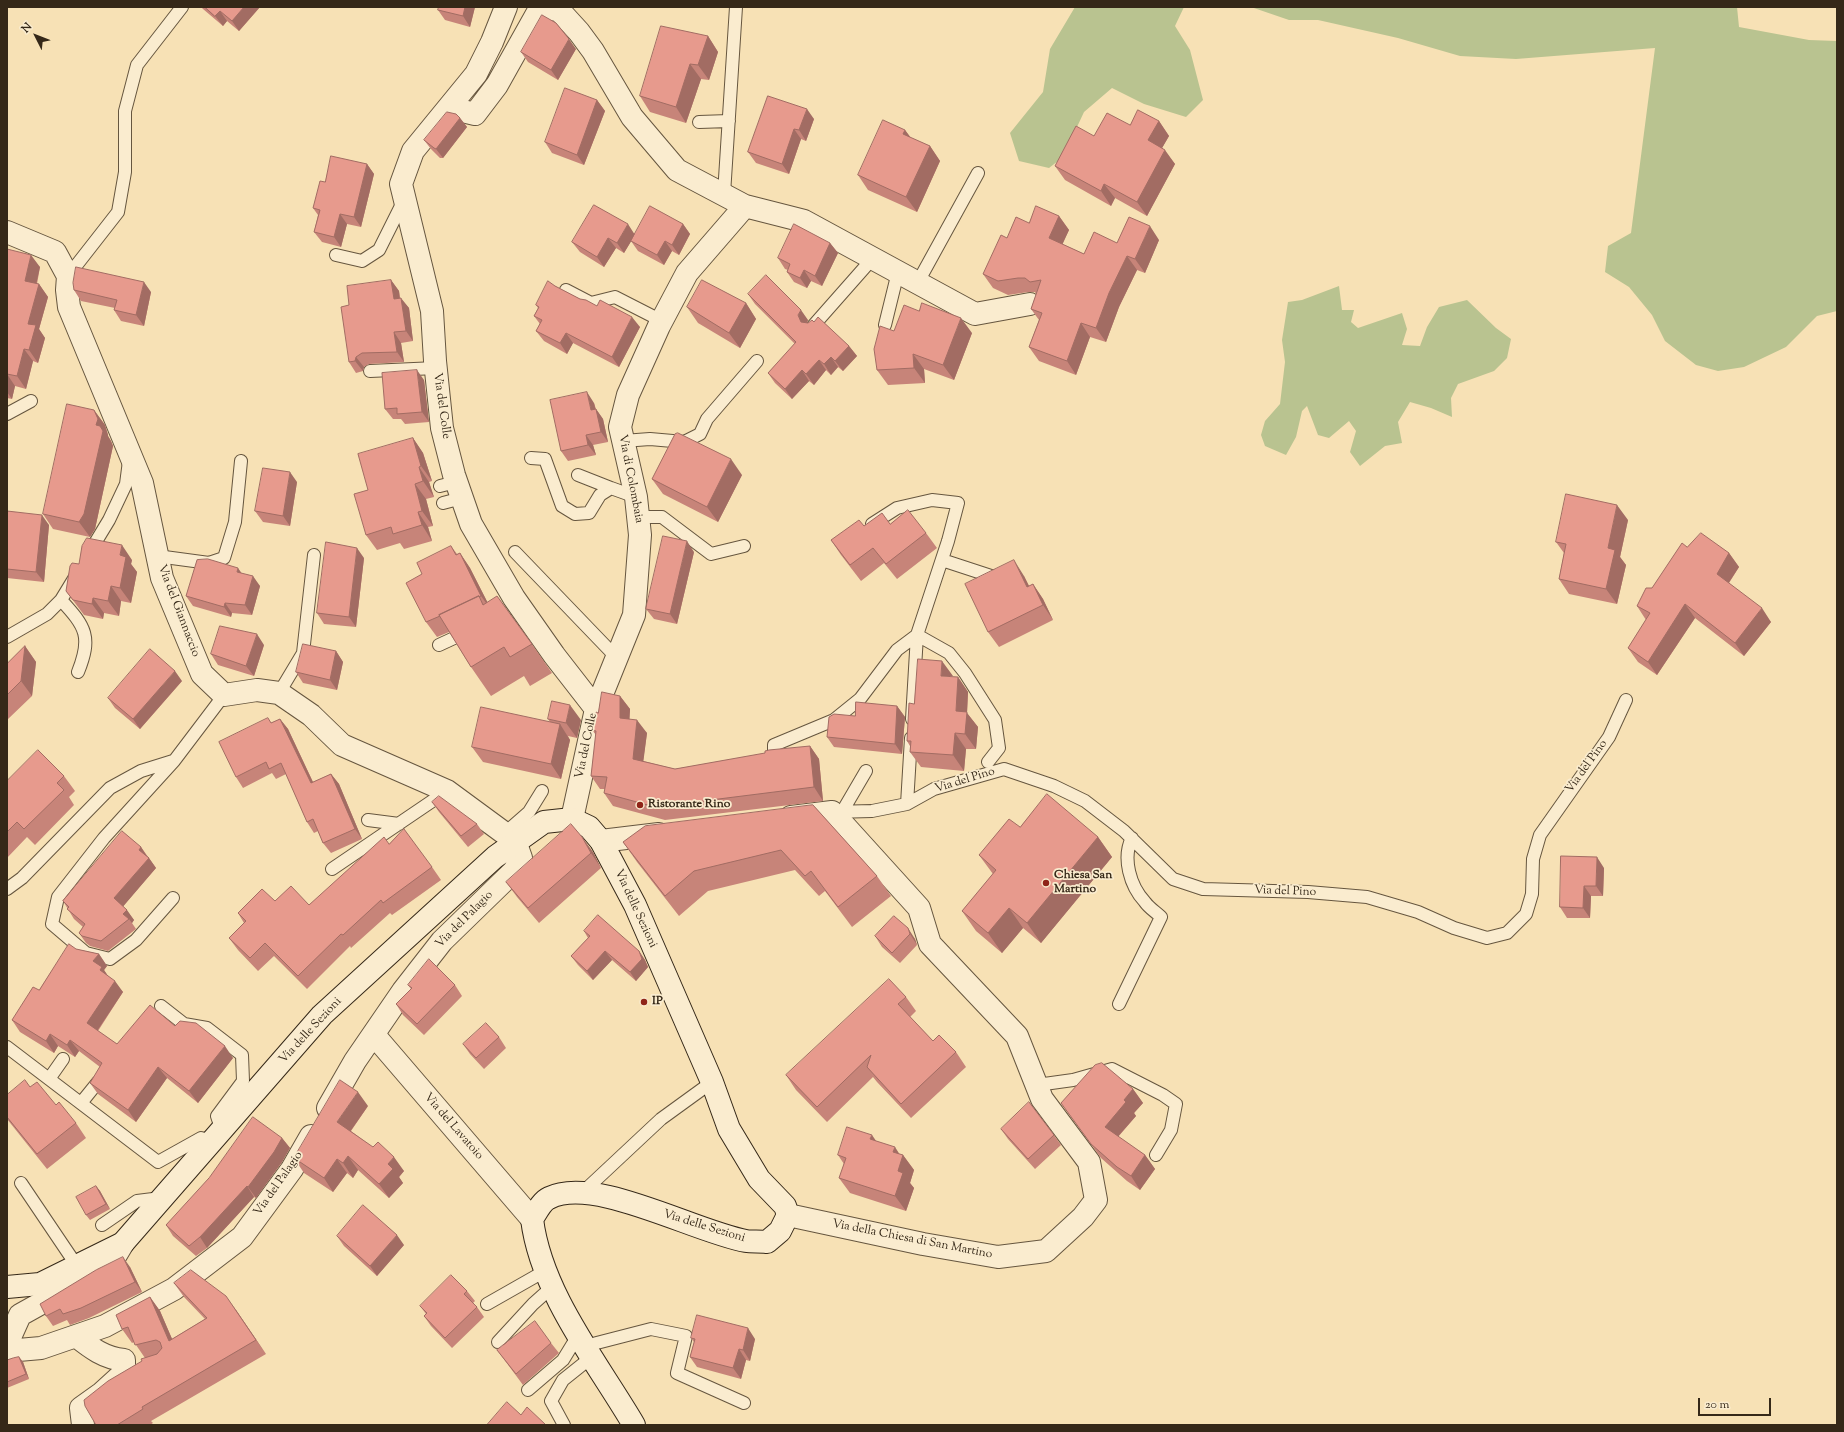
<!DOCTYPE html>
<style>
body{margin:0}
#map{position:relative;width:1844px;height:1432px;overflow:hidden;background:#f7e1b5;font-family:"Sorts Mill Goudy",serif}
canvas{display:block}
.frame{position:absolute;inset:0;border:8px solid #352818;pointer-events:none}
.north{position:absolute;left:16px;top:16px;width:40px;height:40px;-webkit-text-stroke:3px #faeccf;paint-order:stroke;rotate:312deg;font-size:11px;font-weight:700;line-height:16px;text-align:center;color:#352818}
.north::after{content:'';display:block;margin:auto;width:14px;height:18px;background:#352818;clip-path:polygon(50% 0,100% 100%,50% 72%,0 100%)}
.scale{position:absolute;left:1698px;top:1398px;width:73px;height:18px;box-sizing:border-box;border:2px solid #352818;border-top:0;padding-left:5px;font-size:12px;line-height:14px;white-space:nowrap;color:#352818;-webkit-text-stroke:3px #faeccf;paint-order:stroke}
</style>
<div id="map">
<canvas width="1844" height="1432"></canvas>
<div class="frame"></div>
<div class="north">N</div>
<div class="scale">20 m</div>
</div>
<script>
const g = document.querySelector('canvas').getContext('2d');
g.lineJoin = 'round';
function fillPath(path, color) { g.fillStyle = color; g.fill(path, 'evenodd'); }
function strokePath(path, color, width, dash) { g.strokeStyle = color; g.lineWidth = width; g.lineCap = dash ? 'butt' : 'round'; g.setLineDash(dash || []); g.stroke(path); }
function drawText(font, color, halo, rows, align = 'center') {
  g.font = font + ' "Sorts Mill Goudy",serif'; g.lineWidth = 3.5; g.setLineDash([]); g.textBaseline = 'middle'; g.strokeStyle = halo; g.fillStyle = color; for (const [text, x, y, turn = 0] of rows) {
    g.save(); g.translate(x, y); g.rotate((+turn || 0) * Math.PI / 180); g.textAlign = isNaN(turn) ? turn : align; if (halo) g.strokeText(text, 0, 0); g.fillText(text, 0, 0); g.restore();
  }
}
fillPath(new Path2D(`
 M 1075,7 L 1184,7 L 1175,26 L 1190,50 L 1203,100 L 1186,117 L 1144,104 L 1112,88 L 1084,112 L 1063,157 L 1049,168 L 1019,161 L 1010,133 L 1043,92 L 1050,49 Z
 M 1251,7 L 1737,7 L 1739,27 L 1809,40 L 1837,41 L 1837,311 L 1817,316 L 1786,347 L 1744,367 L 1718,371 L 1696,365 L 1665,341 L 1652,315 L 1629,287 L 1605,272 L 1608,246 L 1631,233 L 1655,48 L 1516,59 L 1460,56 L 1398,38 L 1318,20 L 1289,20 Z
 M 1339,286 L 1342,310 L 1354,310 L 1351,322 L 1358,328 L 1402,313 L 1407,329 L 1402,345 L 1420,346 L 1427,327 L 1439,307 L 1467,300 L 1496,328 L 1511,339 L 1507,358 L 1494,371 L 1458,384 L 1451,398 L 1452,417 L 1431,408 L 1410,402 L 1398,422 L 1402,443 L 1385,446 L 1360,466 L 1350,452 L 1356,431 L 1349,421 L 1329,438 L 1318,435 L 1307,406 L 1302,411 L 1296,437 L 1286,455 L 1265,446 L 1261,435 L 1265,421 L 1280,404 L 1285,362 L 1282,340 L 1288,302 L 1302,300 Z`), '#b9c390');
const lane = new Path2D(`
 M 699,122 L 729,121
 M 724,194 L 736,7
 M 336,255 L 362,261 L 379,250 L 404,200
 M 68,276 L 118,212 L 125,172 L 125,111 L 137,65 L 182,7
 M 918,282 L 978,173
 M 566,290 L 591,303 L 615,297 L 662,321
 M 885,325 L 898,272
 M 813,326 L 873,258
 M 370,371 L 436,368
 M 7,414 L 31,401
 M 623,441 L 650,439 L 684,442 L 700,434 L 707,419 L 757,361
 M 531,458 L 545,459 L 562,506 L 575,514 L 589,513 L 600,495 L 611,488 L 636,497
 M 578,475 L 611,488
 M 440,486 L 456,482
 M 443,503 L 462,498
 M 638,517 L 662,517 L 711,554 L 744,546
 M 872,524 L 897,508 L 932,500 L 958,503 L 948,541 L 917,635 L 912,719
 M 515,552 L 617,658
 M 89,553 L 109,520 L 126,484 L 129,461
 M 157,556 L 209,563 L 224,558 L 235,522 L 241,461
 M 942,560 L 1000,579
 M 61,600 C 86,627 92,637 78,672
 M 7,637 L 47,614 L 61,600 L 75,577
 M 439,645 L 467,632
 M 279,693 L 303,653 L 314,555
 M 774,757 L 774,745 L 834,720 L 860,699 L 897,650 L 917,635 L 949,653 L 965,673 L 995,720 L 999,748 L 988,762
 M 907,804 L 911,738
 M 832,812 L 872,811 L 907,804 L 934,789 L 1004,769 L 1054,786 L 1085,801 L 1124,831 L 1173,879 L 1203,889 L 1308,892 L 1367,897 L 1418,912 L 1454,928 L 1487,938 L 1507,933 L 1526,914 L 1532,894 L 1533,859 L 1540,835 L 1609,737 L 1626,700
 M 842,812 L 866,771
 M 368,820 L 399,824
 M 505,833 L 529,812 L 542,791
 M 332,869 L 447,791
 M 7,889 L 22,878 L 110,788 L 141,771 L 173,761
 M 173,898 L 136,940 L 110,959 L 86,953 L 52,924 L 58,897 L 104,838 L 174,761 L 224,695
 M 1119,1004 L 1161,917 C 1156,912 1149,908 1145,902 C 1130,886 1122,858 1132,838
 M 161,1006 L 184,1024 L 207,1028 L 242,1055 L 243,1081 L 217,1116 L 222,1131
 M 7,1047 L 158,1162 L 201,1138 L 213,1141
 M 49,1079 L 63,1059
 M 1037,1085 L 1073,1080 L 1112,1069 L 1163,1095 L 1176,1104 L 1171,1130 L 1156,1155
 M 81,1103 L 98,1082
 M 21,1183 L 77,1266
 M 583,1192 L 661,1119 L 712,1082
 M 102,1225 L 137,1201 L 161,1198
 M 487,1304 L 545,1271
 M 498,1342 L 533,1304 L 552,1287
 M 585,1346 L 651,1329 L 686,1336 L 677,1373 L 744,1403
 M 528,1390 L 563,1360 L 574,1342 L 581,1338
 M 564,1425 L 551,1401 L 563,1380 L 593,1356`);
const street = new Path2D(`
 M 506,7 L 492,42 L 476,74 L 413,151 L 401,184 L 432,311 L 435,361 L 442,428 L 454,475 L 471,524 L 514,598 L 554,655 L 596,709 L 572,819
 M 450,108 L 475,114 L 497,85 L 539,10 L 558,9 L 579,32 L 593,51 L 632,117 L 677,170 L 745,206 L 804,221 L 975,314 L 1030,304
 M 7,232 L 55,252 L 68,276 L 67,290 L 69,307 L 142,483 L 162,578 L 202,674 L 224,695 L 257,690 L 279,693 L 311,715 L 342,745 L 447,791 L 515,841 L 521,858 L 514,871 L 442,941 L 403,991 L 355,1061 L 328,1108
 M 596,709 L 634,615 L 640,535 L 636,497 L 620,427 L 628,395 L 659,326 L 687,273 L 745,206
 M 601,841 L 659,834
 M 374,1035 L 532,1219
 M 788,1215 L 923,1244 L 998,1257 L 1046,1251 L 1083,1217 L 1096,1200 L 1089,1162 L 1042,1099 L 1017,1036 L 930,944 L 919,908 L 832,812 L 791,817
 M 76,1336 C 91,1348 104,1358 124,1360 L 124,1373 L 102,1393 L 81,1408 L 83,1425
 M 7,1344 L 20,1315 L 72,1286 L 114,1258 L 123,1243
 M 7,1351 L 41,1348 L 105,1326 L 174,1289 L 242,1237 L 292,1169 L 311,1136`);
const secondary = new Path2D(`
 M 7,1287 L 40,1284 L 123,1243 L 322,1015 L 495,857 L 544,822 L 572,819 L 589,827 L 601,841 L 635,905 L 712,1082 L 729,1129 L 759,1179 L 785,1206 L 788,1215 L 780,1231 L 767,1242 C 760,1241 752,1242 746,1241 C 695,1232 594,1175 549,1198 C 542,1201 536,1213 532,1219 C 541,1293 597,1362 634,1425`);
strokePath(lane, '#66563f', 14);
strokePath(street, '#66563f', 24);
strokePath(secondary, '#352818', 24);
strokePath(lane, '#faeccf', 12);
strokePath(street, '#faeccf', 22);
strokePath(secondary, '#faeccf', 22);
fillPath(new Path2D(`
 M 201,7 L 260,7 L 239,31 L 227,21 L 223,26 L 203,9 Z
 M 475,7 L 470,27 L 445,20 L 438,10 Z
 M 708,36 L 718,52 L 709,80 L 701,79 L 686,123 L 650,112 L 640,96 Z
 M 576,49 L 558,80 L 528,62 L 521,52 Z
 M 768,96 L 814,119 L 806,141 L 801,139 L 789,174 L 756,163 L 748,152 Z
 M 597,100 L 605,111 L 584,165 L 552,153 L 545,142 Z
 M 460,118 L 467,127 L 443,158 L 440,158 L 431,149 L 424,140 Z
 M 1159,121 L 1169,136 L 1162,148 L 1175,164 L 1147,216 L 1115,198 L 1111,206 L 1065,180 L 1055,166 L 1094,136 L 1130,125 Z
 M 905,130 L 911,138 L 930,146 L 940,161 L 917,212 L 868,190 L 858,175 Z
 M 367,164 L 374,174 L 361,227 L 347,224 L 341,247 L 322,242 L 314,232 L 318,215 L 313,208 L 325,182 Z
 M 1059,216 L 1069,230 L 1062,244 L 1084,254 L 1117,243 L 1159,240 L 1145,273 L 1137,270 L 1119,307 L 1106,342 L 1090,337 L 1076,375 L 1039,361 L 1029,347 L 1039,320 L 1031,309 L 1036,294 L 1035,292 L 1028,292 L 1008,295 L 993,288 L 983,274 L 1007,238 L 1029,223 Z
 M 683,224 L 690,234 L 679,255 L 672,251 L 664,265 L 638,251 L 631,241 L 624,253 L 616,248 L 604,267 L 580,252 L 572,242 L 635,234 Z
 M 830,243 L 838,253 L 822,286 L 811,281 L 807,288 L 794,282 L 787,272 L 788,270 L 785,269 L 778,258 Z
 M 7,249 L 40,267 L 37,284 L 39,284 L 48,297 L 39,329 L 45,338 L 38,363 L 33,361 L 26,389 L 15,386 L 12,399 L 7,398 Z
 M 391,280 L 399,291 L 400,298 L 409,308 L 413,341 L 401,343 L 404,362 L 369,364 L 364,367 L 363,371 L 356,373 L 349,362 L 349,305 Z
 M 555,286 L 580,299 L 640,327 L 619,367 L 573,343 L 567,354 L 544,341 L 536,331 L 540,324 L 534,316 L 538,308 L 536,305 Z
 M 74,290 L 151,292 L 144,326 L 121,321 L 114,310 L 115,308 L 81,301 Z
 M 748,294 L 808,320 L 807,323 L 814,322 L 849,346 L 857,356 L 843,371 L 838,367 L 831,375 L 826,370 L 814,385 L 809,381 L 792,399 L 775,383 L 768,373 L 795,344 L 755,304 Z
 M 746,303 L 756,319 L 740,348 L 698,323 L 687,307 Z
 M 894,331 L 972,333 L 954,380 L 924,369 L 925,383 L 888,385 L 877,370 Z
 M 424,380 L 429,422 L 405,424 L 401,419 L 393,419 L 385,409 Z
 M 594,403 L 596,409 L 603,419 L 608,442 L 593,445 L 596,455 L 568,461 L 561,451 Z
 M 94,410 L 105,425 L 108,435 L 108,436 L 111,441 L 113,446 L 95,529 L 90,537 L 53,529 L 43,514 Z
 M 413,438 L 423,453 L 432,481 L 429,482 L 434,497 L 426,499 L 433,526 L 428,527 L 432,541 L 404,549 L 400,543 L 377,550 L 366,535 L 368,490 Z
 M 742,475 L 718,522 L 663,494 L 652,479 Z
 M 297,482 L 290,526 L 263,522 L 255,511 Z
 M 7,511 L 49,525 L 44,582 L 7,578 Z
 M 1628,520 L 1620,557 L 1626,565 L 1617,604 L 1569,594 L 1559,579 L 1564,553 L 1556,542 Z
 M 890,524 L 926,533 L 937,548 L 897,579 L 884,563 L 861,581 L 841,555 L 831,540 L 864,526 Z
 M 451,546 L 457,554 L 460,553 L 470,568 L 487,602 L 532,644 L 552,673 L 530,686 L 524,676 L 491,696 L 471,667 L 449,632 L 437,637 L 426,622 L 422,574 Z
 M 1687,547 L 1729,553 L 1739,567 L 1729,583 L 1771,622 L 1744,656 L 1695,618 L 1657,675 L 1638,662 L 1628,648 L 1646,620 L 1637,606 Z
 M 694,552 L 677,624 L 654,619 L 646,609 Z
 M 364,558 L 356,627 L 324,624 L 317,613 Z
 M 132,560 L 131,564 L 137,572 L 131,603 L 121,601 L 119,616 L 104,613 L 103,619 L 84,615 L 66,591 Z
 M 242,574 L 260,586 L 252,615 L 232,613 L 231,617 L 193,606 L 186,596 Z
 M 1024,576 L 1029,586 L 1033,584 L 1043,599 L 1053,620 L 999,647 L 988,632 Z
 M 264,645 L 254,676 L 218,665 L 211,654 Z
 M 25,646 L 36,662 L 32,696 L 7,720 L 7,664 Z
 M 336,651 L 343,662 L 337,690 L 303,683 L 296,672 Z
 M 953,677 L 958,677 L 968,692 L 967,713 L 978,727 L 976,749 L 966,749 L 964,771 L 921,767 L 910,752 L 910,746 L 907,741 L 914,704 Z
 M 182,681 L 140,729 L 115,708 L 108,698 Z
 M 620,696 L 630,709 L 629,719 L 647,733 L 643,761 L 675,769 L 810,746 L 819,759 L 823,801 L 665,820 L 613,806 L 604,793 L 605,789 L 600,789 L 591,776 L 596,735 L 592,730 L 598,713 Z
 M 897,706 L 905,717 L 902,754 L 834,747 L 827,737 L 855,716 Z
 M 280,719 L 288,729 L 313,782 L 331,774 L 339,784 L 362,839 L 331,853 L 323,843 L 318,831 L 314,833 L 307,822 L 286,774 L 276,779 L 272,773 L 243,788 L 236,777 L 271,723 Z
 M 548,719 L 581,720 L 577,738 L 568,736 L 570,740 L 561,779 L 483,762 L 472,747 L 550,722 Z
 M 64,776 L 75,791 L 69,797 L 74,805 L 35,845 L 27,837 L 7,858 L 7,781 Z
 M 432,802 L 477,824 L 484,834 L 468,847 L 439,812 Z
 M 813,805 L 877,876 L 891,896 L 852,927 L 825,891 L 819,896 L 795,870 L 708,891 L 679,916 L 637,862 L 623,842 Z
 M 1020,827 L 1098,837 L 1112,857 L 1041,943 L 1023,928 L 1002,953 L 976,931 L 962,911 L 993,874 L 979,855 Z
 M 389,844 L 432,867 L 441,880 L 392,915 L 390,913 L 351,948 L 350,946 L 307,989 L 274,956 L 258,971 L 238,950 L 229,938 L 244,923 L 238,913 L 275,901 L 309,905 Z
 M 141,847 L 156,868 L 123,906 L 134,920 L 132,923 L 136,929 L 108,951 L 90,946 L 86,943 L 79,933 L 83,927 L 74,919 L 63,901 Z
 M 593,852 L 601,868 L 539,923 L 517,897 L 506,882 Z
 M 1604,868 L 1603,896 L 1591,896 L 1590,918 L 1567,918 L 1560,907 Z
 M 894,916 L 915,939 L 917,945 L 900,963 L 882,947 L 875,936 Z
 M 584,931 L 639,951 L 645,960 L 648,967 L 636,981 L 612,960 L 593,980 L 578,965 L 571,956 L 588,938 Z
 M 76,949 L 99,954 L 107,966 L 104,970 L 108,976 L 123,992 L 98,1031 L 117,1044 L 175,1026 L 233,1058 L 198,1103 L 167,1078 L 136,1122 L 98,1094 L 90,1083 L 100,1067 L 79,1051 L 75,1057 L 58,1046 L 54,1053 L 20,1032 L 12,1020 Z
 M 408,985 L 455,985 L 462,996 L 424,1035 L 403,1015 L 396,1004 L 411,989 Z
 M 906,997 L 916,1011 L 910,1017 L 933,1041 L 956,1052 L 966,1067 L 911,1118 L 877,1082 L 873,1077 L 827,1122 L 796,1090 L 786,1075 Z
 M 499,1037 L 506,1048 L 484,1069 L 470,1054 L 463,1044 Z
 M 1133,1089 L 1143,1103 L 1134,1113 L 1136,1116 L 1118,1137 L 1145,1155 L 1155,1169 L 1140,1190 L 1127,1181 L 1101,1158 L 1061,1103 Z
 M 7,1095 L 56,1105 L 76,1123 L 86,1138 L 47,1169 L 7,1119 Z
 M 368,1106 L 351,1131 L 404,1171 L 399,1177 L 403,1183 L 389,1198 L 358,1170 L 353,1178 L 347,1173 L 333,1192 L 304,1173 L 294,1158 Z
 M 1001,1129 L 1054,1135 L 1061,1145 L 1035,1169 L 1008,1139 Z
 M 282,1138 L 290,1148 L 282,1162 L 256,1198 L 254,1197 L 207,1248 L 196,1256 L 173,1236 L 166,1225 Z
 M 876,1141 L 899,1154 L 903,1155 L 914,1170 L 910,1183 L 914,1188 L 906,1211 L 850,1193 L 839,1178 L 844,1164 L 838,1155 Z
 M 96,1186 L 100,1191 L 110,1209 L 90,1220 L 86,1215 Z
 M 337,1236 L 404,1245 L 377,1276 L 344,1246 Z
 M 130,1267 L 142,1292 L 89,1318 L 70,1325 L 67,1320 L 53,1326 L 46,1316 Z
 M 174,1283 L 236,1310 L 266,1354 L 151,1421 L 153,1423 L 150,1425 L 96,1425 L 145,1358 L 134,1342 L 132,1343 L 122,1329 L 150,1297 L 160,1311 L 172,1339 L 205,1319 L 184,1297 Z
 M 467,1291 L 475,1301 L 473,1303 L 477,1307 L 484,1317 L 452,1348 L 431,1326 L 424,1316 L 426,1314 L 420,1306 Z
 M 691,1338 L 755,1339 L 750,1361 L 746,1360 L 741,1379 L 697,1367 L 690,1357 L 694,1342 Z
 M 551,1343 L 559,1353 L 523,1385 L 497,1350 Z
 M 19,1357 L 23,1362 L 29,1379 L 7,1388 L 7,1360 Z`), '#c78479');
fillPath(new Path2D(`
 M 244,7 L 260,7 L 239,31 L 232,21 Z
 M 465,7 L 475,7 L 470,27 L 463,16 Z
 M 220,11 L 227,21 L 223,26 L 215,16 Z
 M 708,36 L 718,52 L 709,80 L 698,65 Z
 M 569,39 L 576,49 L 558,80 L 551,70 Z
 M 690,64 L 701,79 L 686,123 L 676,107 Z
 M 597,100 L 605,111 L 584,165 L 577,155 Z
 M 807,109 L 814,119 L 806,141 L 799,130 Z
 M 460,118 L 467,127 L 443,158 L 436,149 Z
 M 1159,121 L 1169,136 L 1158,155 L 1148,140 Z
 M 794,129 L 801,139 L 789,174 L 782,164 Z
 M 905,130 L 916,145 L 903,134 Z
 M 930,146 L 940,161 L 917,212 L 906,197 Z
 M 1165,150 L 1175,164 L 1147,216 L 1137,202 Z
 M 367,164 L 374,174 L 361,227 L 354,217 Z
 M 1104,184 L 1115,198 L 1111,206 L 1101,191 Z
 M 340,214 L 347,224 L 341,247 L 334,237 Z
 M 1059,216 L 1069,230 L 1059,252 L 1049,238 Z
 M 628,224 L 635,235 L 624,253 L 617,243 Z
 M 683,224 L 690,234 L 679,255 L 672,245 Z
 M 1150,226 L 1159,240 L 1145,273 L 1135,259 Z
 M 608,238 L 616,248 L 604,267 L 597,257 Z
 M 665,241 L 672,251 L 664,265 L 657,255 Z
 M 830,243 L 838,253 L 822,286 L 815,276 Z
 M 31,255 L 40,267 L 34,294 L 25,281 Z
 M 1127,256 L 1137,270 L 1119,307 L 1106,342 L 1096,328 L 1109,293 Z
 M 804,270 L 811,281 L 807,288 L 800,278 Z
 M 391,280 L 399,291 L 401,309 L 394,299 Z
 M 144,282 L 151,292 L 144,326 L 136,315 Z
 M 39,284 L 48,297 L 39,329 L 45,338 L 38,363 L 29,350 L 28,324 Z
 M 401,298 L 409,308 L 413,341 L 406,331 Z
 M 746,303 L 756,319 L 740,348 L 729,333 Z
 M 801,310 L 808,320 L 806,325 L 801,322 L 798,315 Z
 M 632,317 L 640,327 L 619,367 L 612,357 Z
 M 961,318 L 972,333 L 954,380 L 943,365 Z
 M 1081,323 L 1090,337 L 1076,375 L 1067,361 Z
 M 394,332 L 401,343 L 404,362 L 397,352 Z
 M 566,333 L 573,343 L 567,354 L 560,343 Z
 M 849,346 L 857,356 L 843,371 L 835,361 Z
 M 24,349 L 33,361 L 26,389 L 17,376 Z
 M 913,354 L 924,369 L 925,383 L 914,368 Z
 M 356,357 L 364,367 L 363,371 L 355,361 Z
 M 831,357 L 838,367 L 831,375 L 824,364 Z
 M 819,360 L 826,370 L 814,385 L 806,374 Z
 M 417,370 L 424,380 L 429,422 L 422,412 Z
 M 802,370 L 809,381 L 792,399 L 785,389 Z
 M 7,374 L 15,386 L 12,399 L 7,392 Z
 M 587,392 L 594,403 L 598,420 L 591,410 Z
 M 596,409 L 603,419 L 608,442 L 601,432 Z
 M 94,410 L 105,425 L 108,435 L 108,436 L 111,441 L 113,446 L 95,529 L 90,537 L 79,522 L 96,425 Z
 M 586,435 L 593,445 L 596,455 L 588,445 Z
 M 413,438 L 423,453 L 432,481 L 421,466 Z
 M 731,459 L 742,475 L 718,522 L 707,507 Z
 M 419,467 L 429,482 L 434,497 L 423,481 Z
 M 290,472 L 297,482 L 290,526 L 283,516 Z
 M 415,484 L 426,499 L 433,526 L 422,511 Z
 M 1617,505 L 1628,520 L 1620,557 L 1626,565 L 1617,604 L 1606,589 L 1608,548 Z
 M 418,512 L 428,527 L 432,541 L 422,525 Z
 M 42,515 L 49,525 L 44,582 L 36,572 Z
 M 687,541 L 694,552 L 677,624 L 670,614 Z
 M 122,545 L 132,560 L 131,564 L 137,572 L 131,603 L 120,588 L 120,555 Z
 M 357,548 L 364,558 L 356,627 L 349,617 Z
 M 460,553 L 470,568 L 492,611 L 481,596 Z
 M 1729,553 L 1739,567 L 1726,587 L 1717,574 Z
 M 1014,560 L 1024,576 L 1037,602 L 1027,587 Z
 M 238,568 L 245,578 L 237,572 Z
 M 253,576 L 260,586 L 252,615 L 245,605 Z
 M 1033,584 L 1043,599 L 1053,620 L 1043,605 Z
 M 111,586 L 121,601 L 119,616 L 108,601 Z
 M 93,598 L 104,613 L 103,619 L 92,604 Z
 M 225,603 L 232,613 L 231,617 L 224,607 Z
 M 1685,604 L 1695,618 L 1657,675 L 1648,662 Z
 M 1762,608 L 1771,622 L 1744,656 L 1735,643 Z
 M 257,634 L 264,645 L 254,676 L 246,666 Z
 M 25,646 L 36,662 L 32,696 L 21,681 Z
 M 336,651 L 343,662 L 337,690 L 330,680 Z
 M 942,661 L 953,676 L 941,676 Z
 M 175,671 L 182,681 L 140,729 L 133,719 Z
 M 958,677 L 968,692 L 967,713 L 978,727 L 976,749 L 965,734 L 956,711 Z
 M 620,696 L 630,709 L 629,732 L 620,718 Z
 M 570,705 L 581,720 L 577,738 L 566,723 Z
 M 897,706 L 905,717 L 902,754 L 895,744 Z
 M 280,719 L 288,729 L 318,793 L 311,783 Z
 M 637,720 L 647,733 L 642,772 L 633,759 Z
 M 560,724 L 570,740 L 561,779 L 551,764 Z
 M 955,733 L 966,749 L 964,771 L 953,755 Z
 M 810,746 L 819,759 L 823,801 L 814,787 Z
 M 331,774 L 339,784 L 362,839 L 355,829 Z
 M 582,837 L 593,852 L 601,868 L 591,853 Z
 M 1098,837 L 1112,857 L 1041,943 L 1027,923 Z
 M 141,847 L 148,858 L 139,850 Z
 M 1597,857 L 1604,868 L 1603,896 L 1596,886 Z
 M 149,858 L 156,868 L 121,909 L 114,898 Z
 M 1584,886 L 1591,896 L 1590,918 L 1583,908 Z
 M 1009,908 L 1023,928 L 1002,953 L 988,933 Z
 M 127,910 L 134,920 L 132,923 L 129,919 L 123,914 Z
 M 908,928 L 915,939 L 917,945 L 910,934 Z
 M 605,951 L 612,960 L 593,980 L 587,971 Z
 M 639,951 L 645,960 L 648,967 L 636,981 L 630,972 Z
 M 99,954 L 107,966 L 104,970 L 110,979 L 108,982 L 93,961 Z
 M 115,981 L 123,992 L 95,1034 L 87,1023 Z
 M 50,1034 L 58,1046 L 54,1053 L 46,1041 Z
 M 70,1040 L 79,1051 L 75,1057 L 67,1045 Z
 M 225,1046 L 233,1058 L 198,1103 L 189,1091 Z
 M 158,1067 L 167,1078 L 136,1122 L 128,1110 Z
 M 1133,1089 L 1143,1103 L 1134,1113 L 1136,1116 L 1114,1141 L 1105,1127 L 1124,1100 Z
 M 358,1092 L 368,1106 L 347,1136 L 337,1122 Z
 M 872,1135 L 883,1151 L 870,1139 Z
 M 282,1138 L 290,1148 L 282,1162 L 256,1198 L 248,1187 Z
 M 895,1147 L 902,1158 L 903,1155 L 914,1170 L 910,1183 L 914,1188 L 906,1211 L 895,1196 L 898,1171 L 893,1152 Z
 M 1145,1155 L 1155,1169 L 1140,1190 L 1131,1176 Z
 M 348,1156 L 358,1170 L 353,1178 L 343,1163 Z
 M 394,1157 L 404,1171 L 399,1177 L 403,1183 L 389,1198 L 379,1184 L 388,1164 Z
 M 337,1159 L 347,1173 L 333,1192 L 324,1178 Z
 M 96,1186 L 100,1191 L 110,1209 L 106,1204 Z
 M 247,1186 L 254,1197 L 207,1248 L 200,1237 Z
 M 397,1235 L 404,1245 L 377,1276 L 370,1266 Z
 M 123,1257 L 130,1267 L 142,1292 L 135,1282 Z
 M 226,1296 L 236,1310 L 266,1354 L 256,1340 Z
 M 150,1297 L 160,1311 L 179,1355 L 169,1341 Z
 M 748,1328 L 755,1339 L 750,1361 L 743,1350 Z
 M 739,1349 L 746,1360 L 741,1379 L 733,1368 Z
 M 19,1357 L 23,1362 L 29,1379 L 26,1374 Z`), '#a26c63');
const building = new Path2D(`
 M 205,7 L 244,7 L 232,21 L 220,11 L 215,16 Z
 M 439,7 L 465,7 L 463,16 L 438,10 Z
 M 542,15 L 556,23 L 569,39 L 551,70 L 521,52 Z
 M 661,26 L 708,36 L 698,65 L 690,64 L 676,107 L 640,96 Z
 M 565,88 L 597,100 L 577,155 L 545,142 Z
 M 768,96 L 807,109 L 799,130 L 794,129 L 782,164 L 748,152 Z
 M 1138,110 L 1159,121 L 1148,140 L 1165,150 L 1137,202 L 1104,184 L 1101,191 L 1055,166 L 1076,126 L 1094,136 L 1107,113 L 1130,125 Z
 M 447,112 L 456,114 L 460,118 L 436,149 L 434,148 L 424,140 Z
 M 883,120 L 905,130 L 903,134 L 930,146 L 906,197 L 858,175 Z
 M 331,156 L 367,164 L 354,217 L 340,214 L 334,237 L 314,232 L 320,210 L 313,208 L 320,181 L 325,182 Z
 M 594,205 L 628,224 L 617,243 L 608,238 L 597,257 L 572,242 Z
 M 650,206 L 683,224 L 672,245 L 665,241 L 657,255 L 631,241 Z
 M 1036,206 L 1059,216 L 1049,238 L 1084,254 L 1094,232 L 1117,243 L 1129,217 L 1150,226 L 1135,259 L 1127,256 L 1109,293 L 1096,328 L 1081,323 L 1067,361 L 1029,347 L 1042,313 L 1031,309 L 1041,280 L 1030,282 L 1025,278 L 1018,278 L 998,281 L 983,274 L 1001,235 L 1007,238 L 1016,217 L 1029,223 Z
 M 794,224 L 830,243 L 815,276 L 804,270 L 800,278 L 787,272 L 790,264 L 778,258 Z
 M 7,249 L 31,255 L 25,281 L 39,284 L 28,324 L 36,325 L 29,350 L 24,349 L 17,376 L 7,374 Z
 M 76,267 L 144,282 L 136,315 L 114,310 L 117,300 L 74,290 L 73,283 Z
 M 766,275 L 801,310 L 798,315 L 801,322 L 808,323 L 812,320 L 814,322 L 818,317 L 849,346 L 835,361 L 831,357 L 824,364 L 819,360 L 806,374 L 802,370 L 785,389 L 768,373 L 796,342 L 748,294 Z
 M 391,280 L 394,299 L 401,298 L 406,331 L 394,332 L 397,352 L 362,353 L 356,357 L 355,361 L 349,362 L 341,307 L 349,305 L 347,286 Z
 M 702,280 L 746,303 L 729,333 L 687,307 Z
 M 548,281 L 555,286 L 580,299 L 586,300 L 597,306 L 600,300 L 632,317 L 612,357 L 566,333 L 560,343 L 536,331 L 542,320 L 534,316 L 539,307 L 536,305 Z
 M 922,303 L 961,318 L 943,365 L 913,354 L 914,368 L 877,370 L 874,349 L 880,326 L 894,331 L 904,305 L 919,311 Z
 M 417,370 L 422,412 L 397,414 L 397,408 L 385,409 L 382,373 Z
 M 587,392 L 591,410 L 596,409 L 601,432 L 586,435 L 588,445 L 561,451 L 550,400 Z
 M 67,404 L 94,410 L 98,419 L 96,425 L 100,426 L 103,431 L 84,514 L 79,522 L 43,514 Z
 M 678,433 L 731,459 L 707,507 L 652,479 L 675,434 Z
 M 413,438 L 421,466 L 419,467 L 423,481 L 415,484 L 422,511 L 418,512 L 422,525 L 393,534 L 391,527 L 366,535 L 354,494 L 368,490 L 358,454 Z
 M 263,468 L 290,472 L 283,516 L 255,511 Z
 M 1566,494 L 1617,505 L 1608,548 L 1615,550 L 1606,589 L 1559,579 L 1566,544 L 1556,542 Z
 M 908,510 L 926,533 L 886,564 L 873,548 L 850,565 L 831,540 L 859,520 L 864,526 L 882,513 L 890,524 Z
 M 7,511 L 42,515 L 36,572 L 7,569 Z
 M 1701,533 L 1729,553 L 1717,574 L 1762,608 L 1735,643 L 1685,604 L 1648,662 L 1628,648 L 1650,613 L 1637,606 L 1646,588 L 1652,588 L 1682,543 L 1687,547 Z
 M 663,536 L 687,541 L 670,614 L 646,609 Z
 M 87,538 L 122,545 L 120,555 L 126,557 L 120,588 L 111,586 L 108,601 L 93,598 L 92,604 L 73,600 L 66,591 L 70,566 L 72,563 L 79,564 L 82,546 Z
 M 326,542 L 357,548 L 349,617 L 317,613 Z
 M 451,546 L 456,555 L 460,553 L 481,596 L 479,597 L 479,596 L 439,615 L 440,616 L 426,622 L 406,583 L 422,574 L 417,563 Z
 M 208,559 L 238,568 L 237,572 L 253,576 L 245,605 L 225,603 L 224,607 L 186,596 L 197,560 Z
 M 1014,560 L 1027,587 L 1033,584 L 1043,605 L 988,632 L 965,584 Z
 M 479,596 L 483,605 L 497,596 L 532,644 L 510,657 L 504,647 L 471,667 L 439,615 Z
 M 220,626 L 257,634 L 246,666 L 211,654 Z
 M 303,644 L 336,651 L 330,680 L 296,672 Z
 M 25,646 L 21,681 L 7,695 L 7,664 Z
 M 150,649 L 175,671 L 133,719 L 108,698 Z
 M 918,659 L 942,661 L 941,676 L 958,677 L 956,711 L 967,712 L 965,734 L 955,733 L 953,755 L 910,752 L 911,741 L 907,741 L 909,703 L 914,704 Z
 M 602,692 L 620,696 L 620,718 L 637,720 L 633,759 L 675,769 L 765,753 L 765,751 L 769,750 L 810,746 L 814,787 L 655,807 L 604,793 L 607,777 L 591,776 L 596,731 L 592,730 L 596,712 L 598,713 Z
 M 552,701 L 570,705 L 566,723 L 548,719 Z
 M 856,702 L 897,706 L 895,744 L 827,737 L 829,717 L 834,714 L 855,716 Z
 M 481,707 L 560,724 L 551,764 L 472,747 Z
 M 268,718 L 271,723 L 280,719 L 311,783 L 331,774 L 355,829 L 323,843 L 313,819 L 307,822 L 281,763 L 269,769 L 266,762 L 236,777 L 219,742 Z
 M 38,750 L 64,776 L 57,783 L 64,790 L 24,829 L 17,822 L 7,832 L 7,781 Z
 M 1047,794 L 1098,837 L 1027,923 L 1009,908 L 988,933 L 962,911 L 996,870 L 979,855 L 1009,819 L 1020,827 Z
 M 439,796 L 477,824 L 461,836 L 432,802 Z
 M 813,805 L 877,876 L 838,907 L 811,871 L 805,876 L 781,850 L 694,871 L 665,896 L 623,842 L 645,826 Z
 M 571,824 L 582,837 L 591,853 L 528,908 L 506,882 Z
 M 404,829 L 432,867 L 383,903 L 381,900 L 343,935 L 341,934 L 298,976 L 265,943 L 250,958 L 229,938 L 246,921 L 238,913 L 262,889 L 275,901 L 291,886 L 309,905 L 384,837 L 389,844 Z
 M 122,831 L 141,847 L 139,850 L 149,858 L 114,898 L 127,910 L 123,914 L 129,919 L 101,941 L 82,936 L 79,933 L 85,924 L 67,909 L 69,907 L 63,901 Z
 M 1561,856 L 1597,857 L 1596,886 L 1584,886 L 1583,908 L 1560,907 Z
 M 598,915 L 639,951 L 642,959 L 630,972 L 605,951 L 587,971 L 571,956 L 590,936 L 584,931 Z
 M 894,916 L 908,928 L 910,934 L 892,953 L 875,936 Z
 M 69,944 L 76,949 L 99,954 L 93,961 L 102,967 L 100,970 L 115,981 L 87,1023 L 117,1044 L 150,1005 L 175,1026 L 180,1021 L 196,1023 L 225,1046 L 189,1091 L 158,1067 L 128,1110 L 90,1083 L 102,1063 L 70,1040 L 67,1045 L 50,1034 L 46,1041 L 12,1020 L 33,987 L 39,990 Z
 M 429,959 L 455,985 L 417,1024 L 396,1004 L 412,988 L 408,985 Z
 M 889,979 L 906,997 L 898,1004 L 933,1041 L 939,1035 L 956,1052 L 901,1104 L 867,1067 L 871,1055 L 817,1107 L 786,1075 Z
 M 486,1023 L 499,1037 L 476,1058 L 463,1044 Z
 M 1102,1063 L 1133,1089 L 1124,1100 L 1126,1102 L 1105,1127 L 1145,1155 L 1131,1176 L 1117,1167 L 1091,1144 L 1061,1103 L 1095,1065 Z
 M 25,1080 L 30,1087 L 37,1082 L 56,1105 L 59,1102 L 76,1123 L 37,1154 L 7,1117 L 7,1095 Z
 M 340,1080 L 358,1092 L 337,1122 L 373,1147 L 378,1142 L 394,1157 L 388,1164 L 393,1169 L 379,1184 L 348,1156 L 343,1163 L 337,1159 L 324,1178 L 294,1158 Z
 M 1029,1102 L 1054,1135 L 1028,1159 L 1001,1129 Z
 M 253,1117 L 282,1138 L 274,1152 L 248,1187 L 247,1186 L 200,1237 L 189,1246 L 166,1225 L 209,1178 Z
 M 847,1127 L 872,1135 L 870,1139 L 895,1147 L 893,1152 L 903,1155 L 898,1171 L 903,1173 L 895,1196 L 839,1178 L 846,1158 L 838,1155 Z
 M 96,1186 L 106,1204 L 86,1215 L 76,1197 Z
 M 363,1205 L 397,1235 L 370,1266 L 337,1236 Z
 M 123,1257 L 135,1282 L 81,1308 L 63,1314 L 60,1309 L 46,1316 L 40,1304 L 96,1270 Z
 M 191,1270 L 226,1296 L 256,1340 L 142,1407 L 143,1409 L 117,1425 L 96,1425 L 85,1406 L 84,1400 L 108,1381 L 142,1361 L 141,1359 L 157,1354 L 162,1348 L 160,1342 L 156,1340 L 135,1345 L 128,1327 L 122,1329 L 116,1315 L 150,1297 L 169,1341 L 207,1318 L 174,1283 Z
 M 451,1275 L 467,1291 L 464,1294 L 477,1307 L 445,1338 L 424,1316 L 427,1313 L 420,1306 Z
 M 697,1315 L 748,1328 L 743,1350 L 739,1349 L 733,1368 L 690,1357 L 695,1339 L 691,1338 Z
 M 535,1321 L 551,1343 L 516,1374 L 497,1350 Z
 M 19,1357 L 26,1374 L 7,1382 L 7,1360 L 13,1358 Z
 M 507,1402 L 521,1415 L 527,1407 L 546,1425 L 487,1425 Z`);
fillPath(building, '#e79a8d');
strokePath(building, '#a26c63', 1);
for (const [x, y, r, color] of [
 [640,805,4,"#8f2418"],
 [1046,883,4,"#8f2418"],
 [644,1002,4,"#8f2418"]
]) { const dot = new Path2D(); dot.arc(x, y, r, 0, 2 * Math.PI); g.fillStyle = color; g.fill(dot); strokePath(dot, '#faeccf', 1.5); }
drawText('12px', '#352818', '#faeccf', [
 ["Via del Colle",441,406,82],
 ["Via di Colombaia",630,479,79],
 ["Via del Giannaccio",178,611,69],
 ["Via del Colle",587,746,-78],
 ["Via del Pino",1587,767,-54],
 ["Via del Pino",965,781,-17],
 ["Via del Pino",1285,892,2],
 ["Via delle Sezioni",635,909,65],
 ["Via del Palagio",465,920,-45],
 ["Via delle Sezioni",311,1031,-47],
 ["Via del Lavatoio",453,1127,49],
 ["Via del Palagio",279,1184,-55],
 ["Via delle Sezioni",704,1227,17],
 ["Via della Chiesa di San Martino",912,1240,11]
]);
drawText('bold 12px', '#352818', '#faeccf', [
 ["Ristorante Rino",648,805],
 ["Chiesa San",1054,876],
 ["Martino",1054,890],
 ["IP",652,1002]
], 'left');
</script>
